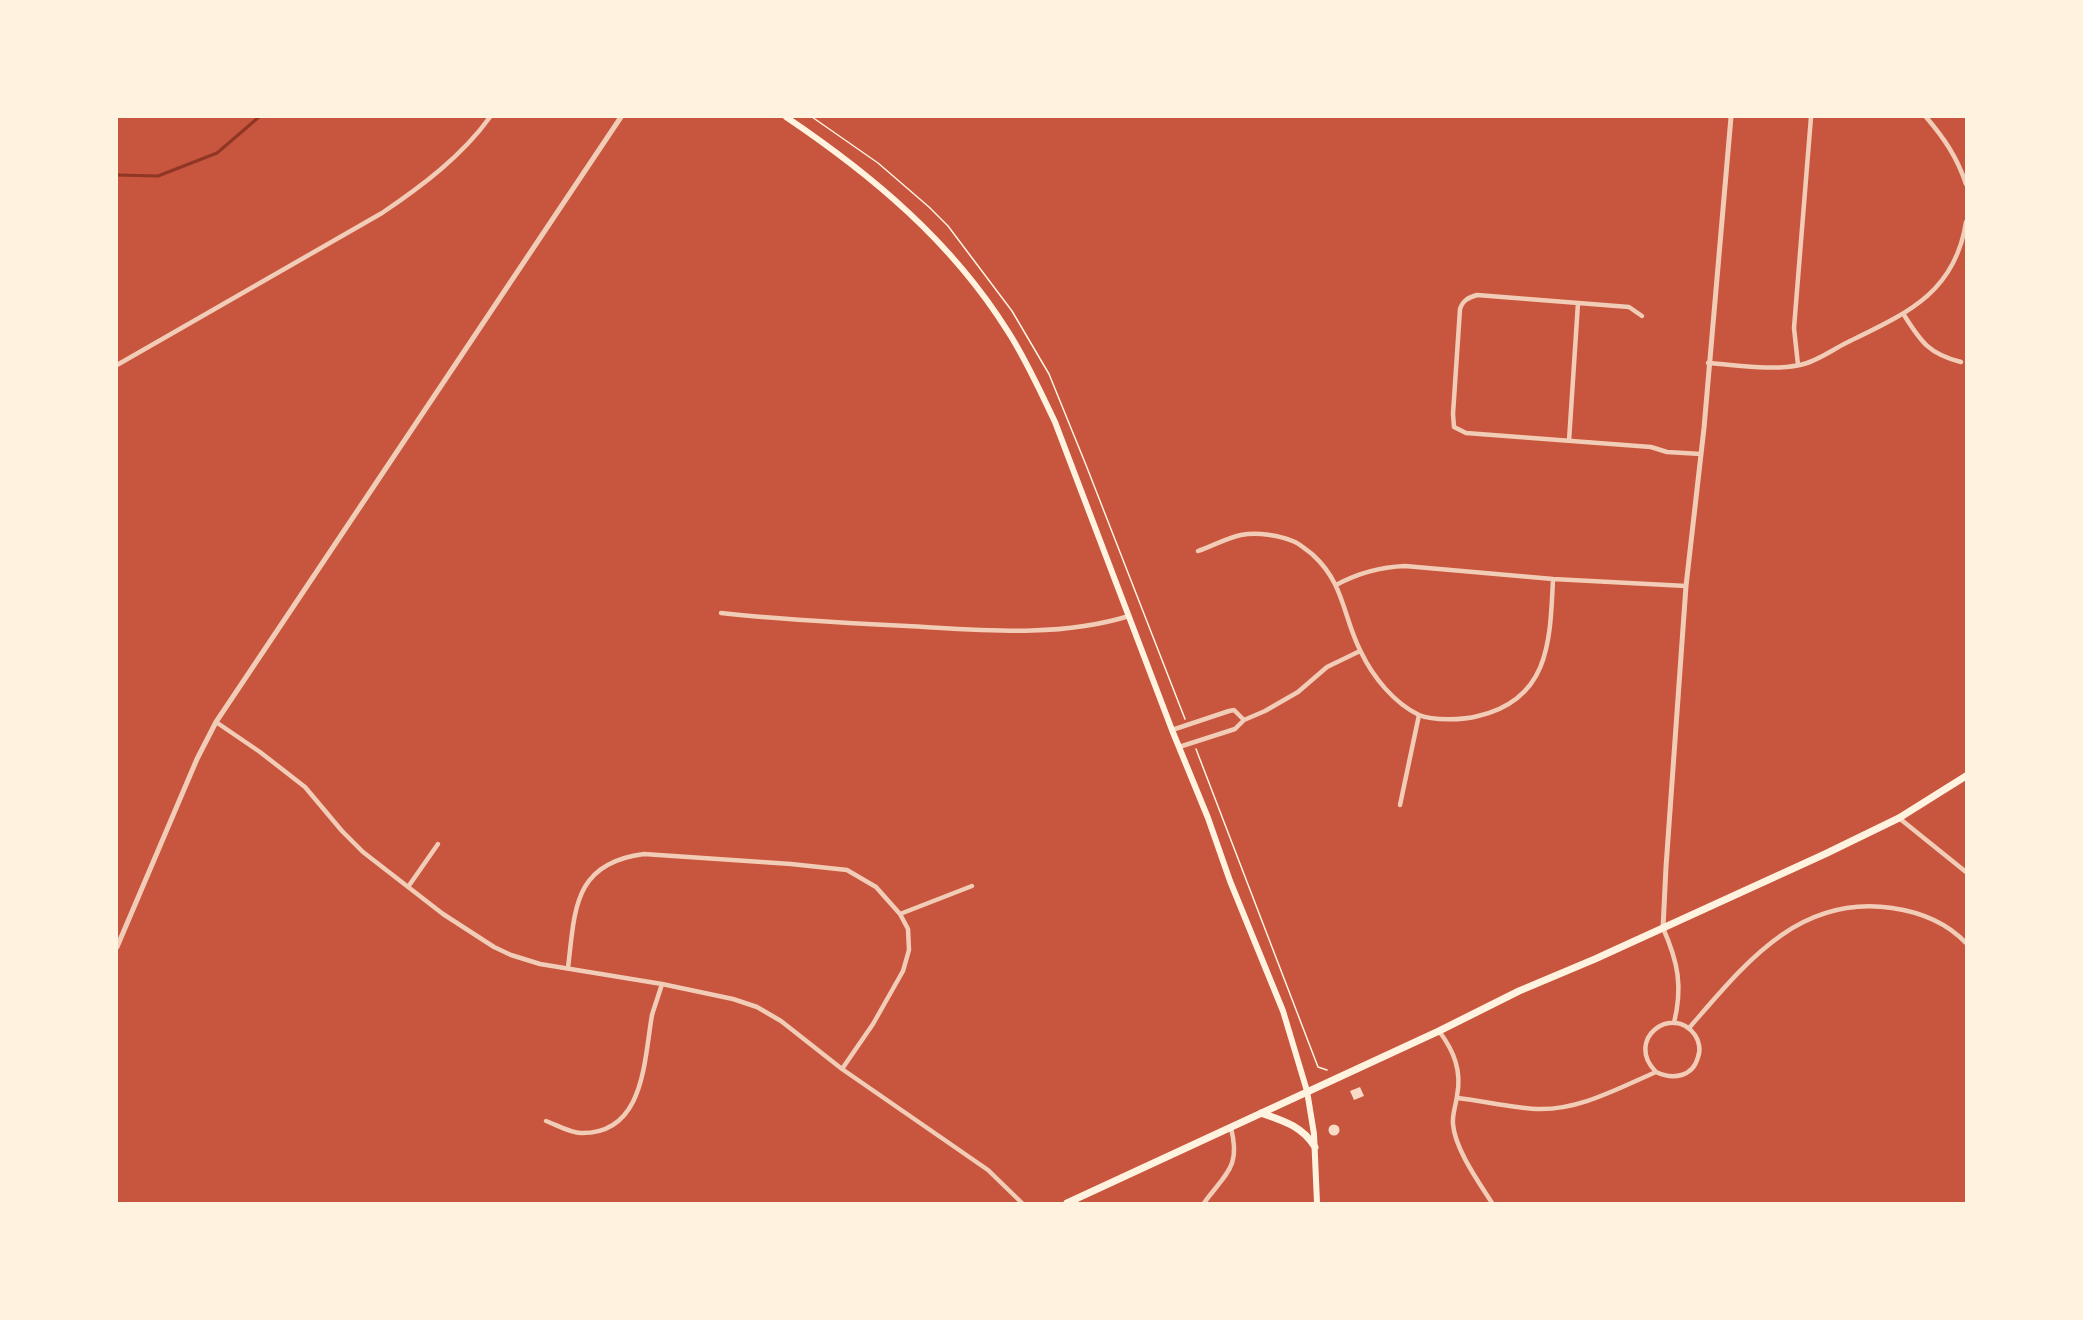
<!DOCTYPE html>
<style>
body{margin:0}
#map{position:relative;width:2083px;height:1320px;overflow:hidden;background:#c8553d;font-family:"Sofia Sans Condensed",sans-serif}
canvas{display:block}
.frame{position:absolute;inset:0;border:118px solid #fff3e0;pointer-events:none}
</style>
<div id="map">
<canvas width="2083" height="1320"></canvas>
<div class="frame"></div>
</div>
<script>
const g = document.querySelector('canvas').getContext('2d');
g.lineJoin = 'round';
function strokePath(path, color, width, dash) { g.strokeStyle = color; g.lineWidth = width; g.lineCap = dash ? 'butt' : 'round'; g.setLineDash(dash || []); g.stroke(path); }
function fillPath(path, color) { g.fillStyle = color; g.fill(path, 'evenodd'); }
strokePath(new Path2D(`
 M 117,175 L 158,176 L 217,153 L 259,117`), '#8f3625', 3);
fillPath(new Path2D(`
 M 1360,1087 L 1364,1096 L 1354,1100 L 1350,1091 Z
 M1328.5 1130a5.5 5.5 0 1 1 11 0a5.5 5.5 0 1 1-11 0Z`), '#f7dbc8');
strokePath(new Path2D(`
 M 812,117 L 878,163 L 929,207 L 948,226 L 1012,311 L 1049,374 L 1086,465 L 1185,719
 M 1196,749 L 1318,1067 L 1327,1070`), '#fff3e0', 1.5);
strokePath(new Path2D(`
 M 1926,117 C 1944,138 1957,157 1966,184
 M 1904,315 C 1921,342 1929,354 1961,362
 M 1642,316 L 1629,307 L 1477,295 C 1468,298 1463,300 1460,309 L 1453,414 L 1454,427 L 1466,433 L 1651,447 L 1667,452 L 1701,454
 M 1708,363 C 1738,365 1771,371 1800,365 C 1816,362 1832,350 1846,343 C 1905,314 1955,294 1966,222
 M 117,365 L 382,213 C 422,186 462,156 490,117
 M 1798,365 L 1794,328 L 1811,117
 M 1569,441 L 1578,303
 M 1198,551 C 1212,546 1227,538 1241,535 C 1257,532 1280,535 1295,542 C 1301,545 1308,551 1313,555 C 1345,584 1343,618 1361,652 C 1373,677 1394,703 1419,715 C 1433,721 1464,720 1478,716 C 1550,699 1550,641 1553,579
 M 1336,585 C 1358,573 1380,567 1405,566 L 1553,579 L 1686,586
 M 721,613 C 783,620 845,623 907,626 C 981,630 1058,638 1129,616
 M 216,722 L 260,752 L 305,787 L 342,831 L 363,852 L 443,914 L 494,947 L 511,955 L 540,964 L 662,984 L 733,999 L 757,1007 L 781,1021 L 842,1069 L 988,1170 L 1022,1203
 M 1172,730 L 1229,711 L 1234,710 L 1244,720
 M 1179,747 L 1235,729 L 1244,720 L 1265,711 L 1298,692 L 1327,667 L 1360,651
 M 1400,805 L 1419,715
 M 1899,818 L 1966,872
 M 408,887 L 438,844
 M 900,914 L 972,886
 M 1663,928 C 1678,962 1683,986 1674,1023
 M 568,968 C 575,910 573,863 644,854 L 791,864 L 847,870 L 876,887 L 900,914 L 908,929 L 909,950 L 903,971 L 873,1024 L 842,1069
 M 1689,1028 C 1744,965 1798,894 1892,908 C 1920,912 1946,922 1966,943
 M 1439,1031 C 1454,1051 1462,1071 1457,1096 C 1456,1105 1452,1114 1453,1124 C 1455,1149 1478,1181 1492,1203
 M 1457,1098 C 1483,1101 1510,1107 1536,1109 C 1578,1111 1619,1088 1656,1072 C 1673,1080 1693,1077 1698,1057 C 1701,1050 1699,1041 1695,1035 C 1672,1003 1624,1040 1656,1072
 M 546,1121 C 557,1125 570,1133 581,1133 C 645,1134 644,1060 652,1015 C 655,1005 659,994 662,984
 M 1204,1203 C 1226,1173 1241,1167 1231,1128`), '#f1ccb7', 4.5);
strokePath(new Path2D(`
 M 1663,928 L 1666,867 L 1686,586 L 1704,428 L 1731,117
 M 117,947 L 197,759 L 216,722 L 621,117`), '#f1ccb7', 5);
strokePath(new Path2D(`
 M 786,117 C 872,175 951,241 1007,330 C 1026,359 1040,391 1055,422 L 1172,730 L 1208,818 L 1230,881 L 1283,1011 L 1307,1091 L 1314,1134 L 1317,1203`), '#fff3e0', 6);
strokePath(new Path2D(`
 M 1261,1113 C 1284,1121 1302,1126 1315,1147
 M 1067,1203 L 1439,1031 L 1519,991 L 1595,959 L 1825,854 L 1899,818 L 1966,776`), '#fff3e0', 7);
</script>
